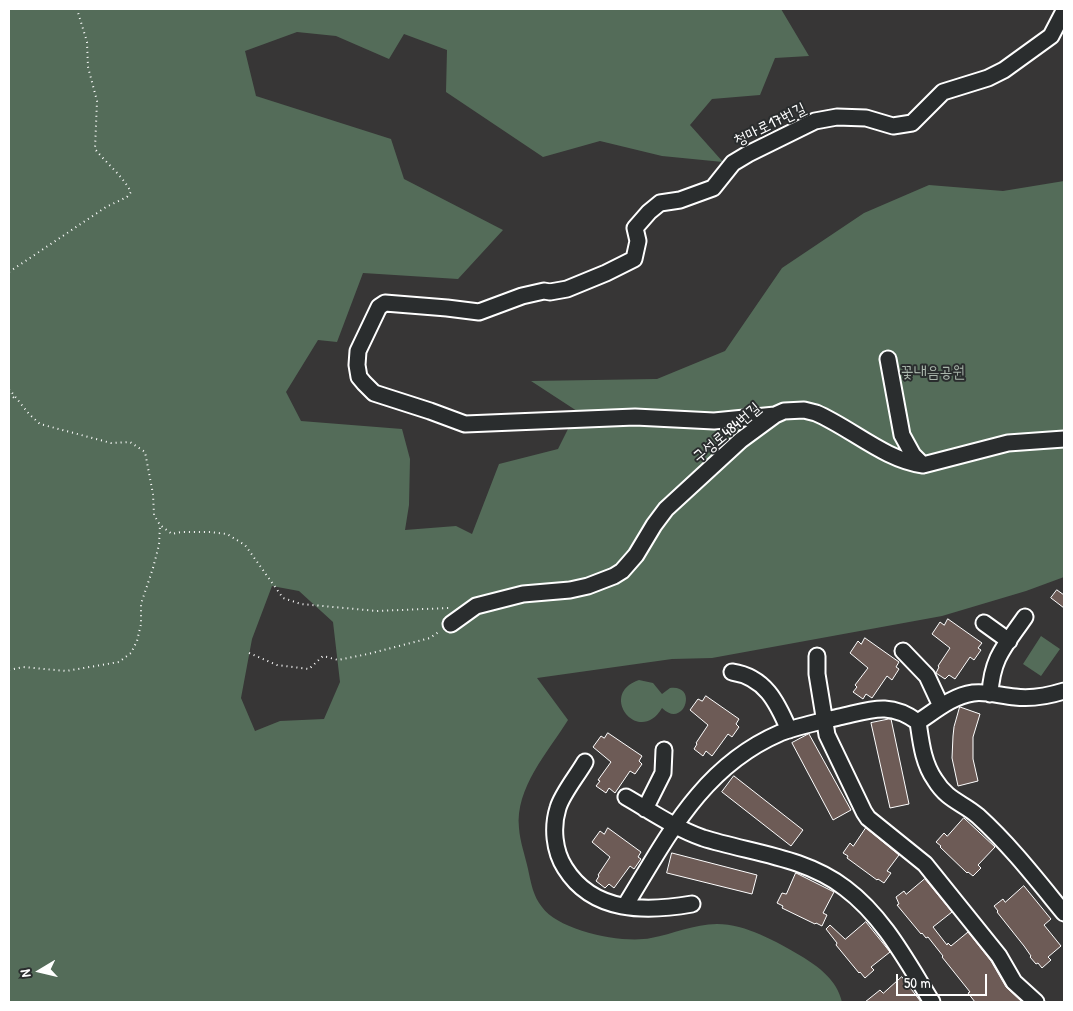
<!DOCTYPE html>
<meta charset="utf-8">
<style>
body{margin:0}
#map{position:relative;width:1073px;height:1011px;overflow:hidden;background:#373636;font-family:"Patrick Hand",sans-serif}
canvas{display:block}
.frame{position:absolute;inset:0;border:10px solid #fff;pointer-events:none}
.north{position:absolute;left:15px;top:946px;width:50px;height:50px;-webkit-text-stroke:4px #2a2d2e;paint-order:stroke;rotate:261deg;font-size:14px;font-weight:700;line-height:20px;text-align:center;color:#fff}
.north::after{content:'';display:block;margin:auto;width:18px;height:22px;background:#fff;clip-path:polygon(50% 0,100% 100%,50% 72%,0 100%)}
.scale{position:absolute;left:896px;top:974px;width:91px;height:22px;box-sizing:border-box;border:2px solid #fff;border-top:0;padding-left:6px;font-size:15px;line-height:18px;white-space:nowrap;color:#fff;-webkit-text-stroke:4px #2a2d2e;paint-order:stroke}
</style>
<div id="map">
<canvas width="1073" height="1011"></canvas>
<div class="frame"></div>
<div class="north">N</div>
<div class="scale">50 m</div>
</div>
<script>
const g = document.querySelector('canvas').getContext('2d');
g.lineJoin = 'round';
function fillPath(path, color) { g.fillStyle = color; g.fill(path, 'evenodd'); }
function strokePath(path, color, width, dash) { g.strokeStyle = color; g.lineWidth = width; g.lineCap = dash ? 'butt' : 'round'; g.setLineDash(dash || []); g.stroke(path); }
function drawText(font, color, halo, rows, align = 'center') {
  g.font = font + ' "Patrick Hand","Poor Story",sans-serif'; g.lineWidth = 4; g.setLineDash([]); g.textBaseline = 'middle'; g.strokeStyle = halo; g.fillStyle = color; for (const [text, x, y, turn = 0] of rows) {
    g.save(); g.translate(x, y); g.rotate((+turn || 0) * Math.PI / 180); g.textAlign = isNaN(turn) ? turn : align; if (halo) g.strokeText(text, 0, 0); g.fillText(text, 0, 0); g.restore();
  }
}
fillPath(new Path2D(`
 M 9,9 L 781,9 L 809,56 L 775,58 L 760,95 L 712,99 L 690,125 L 723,162 L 662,156 L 600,141 L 543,157 L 446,92 L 447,50 L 404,34 L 389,59 L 336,36 L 297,32 L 245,51 L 256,96 L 391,139 L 404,179 L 503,230 L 458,279 L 363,273 L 337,342 L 318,340 L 286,392 L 301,421 L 402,429 L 410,459 L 409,505 L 405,530 L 456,526 L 472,534 L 499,464 L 558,449 L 577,411 L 531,381 L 657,379 L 725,351 L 782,268 L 864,213 L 929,185 L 1003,191 L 1064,181 L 1064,577 L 1026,591 L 942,616 L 712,658 L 672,659 L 537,678 L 568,720 C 548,752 515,788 519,828 C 520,842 525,855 528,869 C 531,883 533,896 542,907 C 559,931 623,944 651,938 C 673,934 694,924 717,924 C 746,924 777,942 801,956 C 819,967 837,980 842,1002 L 9,1002 ZM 272,586 L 299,591 L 333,622 L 340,682 L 324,719 L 280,721 L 255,731 L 241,698 L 252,639 Z
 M 1041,636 L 1060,649 L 1041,676 L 1023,664 Z
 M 639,680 L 653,683 L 662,694 L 670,688 C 699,684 684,730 662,708 C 639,747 597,694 639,680 Z`), '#546c59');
const building = new Path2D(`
 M 1057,590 L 1064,595 L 1064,608 L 1051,598 Z
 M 948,619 L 982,643 L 978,648 L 981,650 L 974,660 L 970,657 L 955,679 L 949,675 L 945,679 L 936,673 L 939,667 L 938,666 L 950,648 L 932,634 L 940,622 L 944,625 Z
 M 865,638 L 899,662 L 896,667 L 899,669 L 892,680 L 887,676 L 872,698 L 866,694 L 863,699 L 853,692 L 857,687 L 855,685 L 868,668 L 850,653 L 858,641 L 861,644 Z
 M 706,696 L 739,719 L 736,724 L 739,727 L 732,737 L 728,734 L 712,756 L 706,751 L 703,756 L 694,749 L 697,744 L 696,743 L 708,725 L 690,710 L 698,699 L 702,701 Z
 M 960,707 L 980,714 L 973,737 L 973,759 L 978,781 L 958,786 L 952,758 L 953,736 L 954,727 Z
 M 889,719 L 891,719 L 909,804 L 890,808 L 871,723 Z
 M 608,733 L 642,756 L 639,761 L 642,764 L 635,774 L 630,771 L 615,793 L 609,788 L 606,793 L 596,786 L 600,781 L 598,780 L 611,762 L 593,747 L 601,736 L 604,738 Z
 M 809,734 L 851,810 L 833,820 L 792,743 Z
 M 734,776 L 803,830 L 791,846 L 722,792 Z
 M 964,818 L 995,847 L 978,865 L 981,868 L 973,876 L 968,872 L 967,873 L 940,847 L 941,846 L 936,842 L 944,833 L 947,836 Z
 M 608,828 L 641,852 L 638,857 L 641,859 L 634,869 L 630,866 L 614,888 L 609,884 L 605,888 L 596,881 L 599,876 L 598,875 L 610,857 L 592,842 L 600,831 L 604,834 Z
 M 866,828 L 899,855 L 887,871 L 891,873 L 884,883 L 878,879 L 877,880 L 847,858 L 848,856 L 843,853 L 850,843 L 853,846 Z
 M 672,853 L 757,875 L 752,894 L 667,873 Z
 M 796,873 L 834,892 L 823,913 L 827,915 L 822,926 L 816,923 L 815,924 L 782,908 L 783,906 L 777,903 L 782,893 L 786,894 Z
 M 925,879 L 952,912 L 933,927 L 947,945 L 948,943 L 951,946 L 968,932 L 991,961 L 1006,987 L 1022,1002 L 975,1002 L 968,993 L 970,992 L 942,957 L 943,956 L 928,937 L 926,938 L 922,933 L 921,934 L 897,905 L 899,904 L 896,897 L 904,891 L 906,894 Z
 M 1024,886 L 1051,919 L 1044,925 L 1061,946 L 1048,957 L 1051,960 L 1042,968 L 1038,963 L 1036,964 L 1030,957 L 1031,956 L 1024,946 L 997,912 L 998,911 L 994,906 L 1003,899 L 1005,902 Z
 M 866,922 L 890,952 L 871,967 L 874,970 L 865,978 L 860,972 L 859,973 L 836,945 L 837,943 L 826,929 L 830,925 L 845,939 Z
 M 902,977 L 921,1002 L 865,1002 L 880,990 L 883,993 Z`);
fillPath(building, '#6d5b56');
strokePath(building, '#fff', 1);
const minor = new Path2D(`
 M 888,359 L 902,435 L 913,455 L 923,465
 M 775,415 L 714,421 L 635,417 L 465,424 L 430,411 L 374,393 L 364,383 L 359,377 L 357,365 L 358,351 L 379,307 L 385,303 L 447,308 L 479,312 L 522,296 L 544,291 L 550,292 L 567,289 L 606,273 L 634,259 L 638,241 L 635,228 L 649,212 L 660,203 L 680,200 L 713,188 L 733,163 L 748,154 L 815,121 L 837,117 L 866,118 L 893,126 L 912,123 L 943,92 L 988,78 L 1004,70 L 1051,36 L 1064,11
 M 984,623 L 1009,641
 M 451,624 L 476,606 L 523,594 L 570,590 L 588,586 L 614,576 L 622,571 L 636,555 L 654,525 L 666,509 L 741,440 L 775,415 L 784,411 L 804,410 L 816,413 C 851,428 885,460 923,465 L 1008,443 L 1064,439
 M 903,651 L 927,676 L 941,706
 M 817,656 L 817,674 L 827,735 L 864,812 L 868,818 L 925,864 L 999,956 L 1014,982 L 1036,1002
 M 732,672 C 765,677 777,702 789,730
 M 1064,691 C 1048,696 1031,699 1015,697 C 1001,696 987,691 973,693 C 952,696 935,711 918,722 C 921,742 923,763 935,780 C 948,801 962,802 978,816 C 1010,845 1037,880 1064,913
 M 990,694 C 992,657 1005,646 1025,617
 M 585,762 C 577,776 562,794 558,808 C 552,827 554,851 565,868 C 593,913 646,912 692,904
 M 626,797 C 652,812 675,828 703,838 C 751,853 805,857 845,888 C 884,917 907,962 932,1002
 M 645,809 L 663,773 L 664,750
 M 625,906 C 667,838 701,767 780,733 C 798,726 819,722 839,717 C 871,710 889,701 918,722`);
strokePath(minor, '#fff', 19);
strokePath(new Path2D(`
 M 9,272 L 106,207 L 127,197 L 131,192 C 122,175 106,163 95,149 L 97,101 L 88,67 L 87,42 L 77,9
 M 9,389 L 29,414 L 40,424 L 111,443 L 130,442 L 145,452 L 153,494 L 154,515 L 160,525 L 172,534 L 181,532 L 210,532 L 227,534 L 245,545 L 283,598 L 301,604 L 377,611 L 449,608
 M 9,394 L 17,400
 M 249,653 L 277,665 L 309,669 L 323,656 L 338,660 L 368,654 L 430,638 L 440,631
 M 9,670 L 23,667 L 66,671 L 119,662 L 131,653 L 137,641 L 141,624 L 141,604 L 153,568 L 159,545 L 160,525`), '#fff', 2, [1, 4]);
strokePath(minor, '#2a2d2e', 15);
drawText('16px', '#fff', '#2a2d2e', [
 ["청마로17번길",770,125,-26],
 ["구성로484번길",727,433,-40]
]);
drawText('16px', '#aab6ac', '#2a2d2e', [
 ["꽃내음공원",933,373]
]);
</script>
